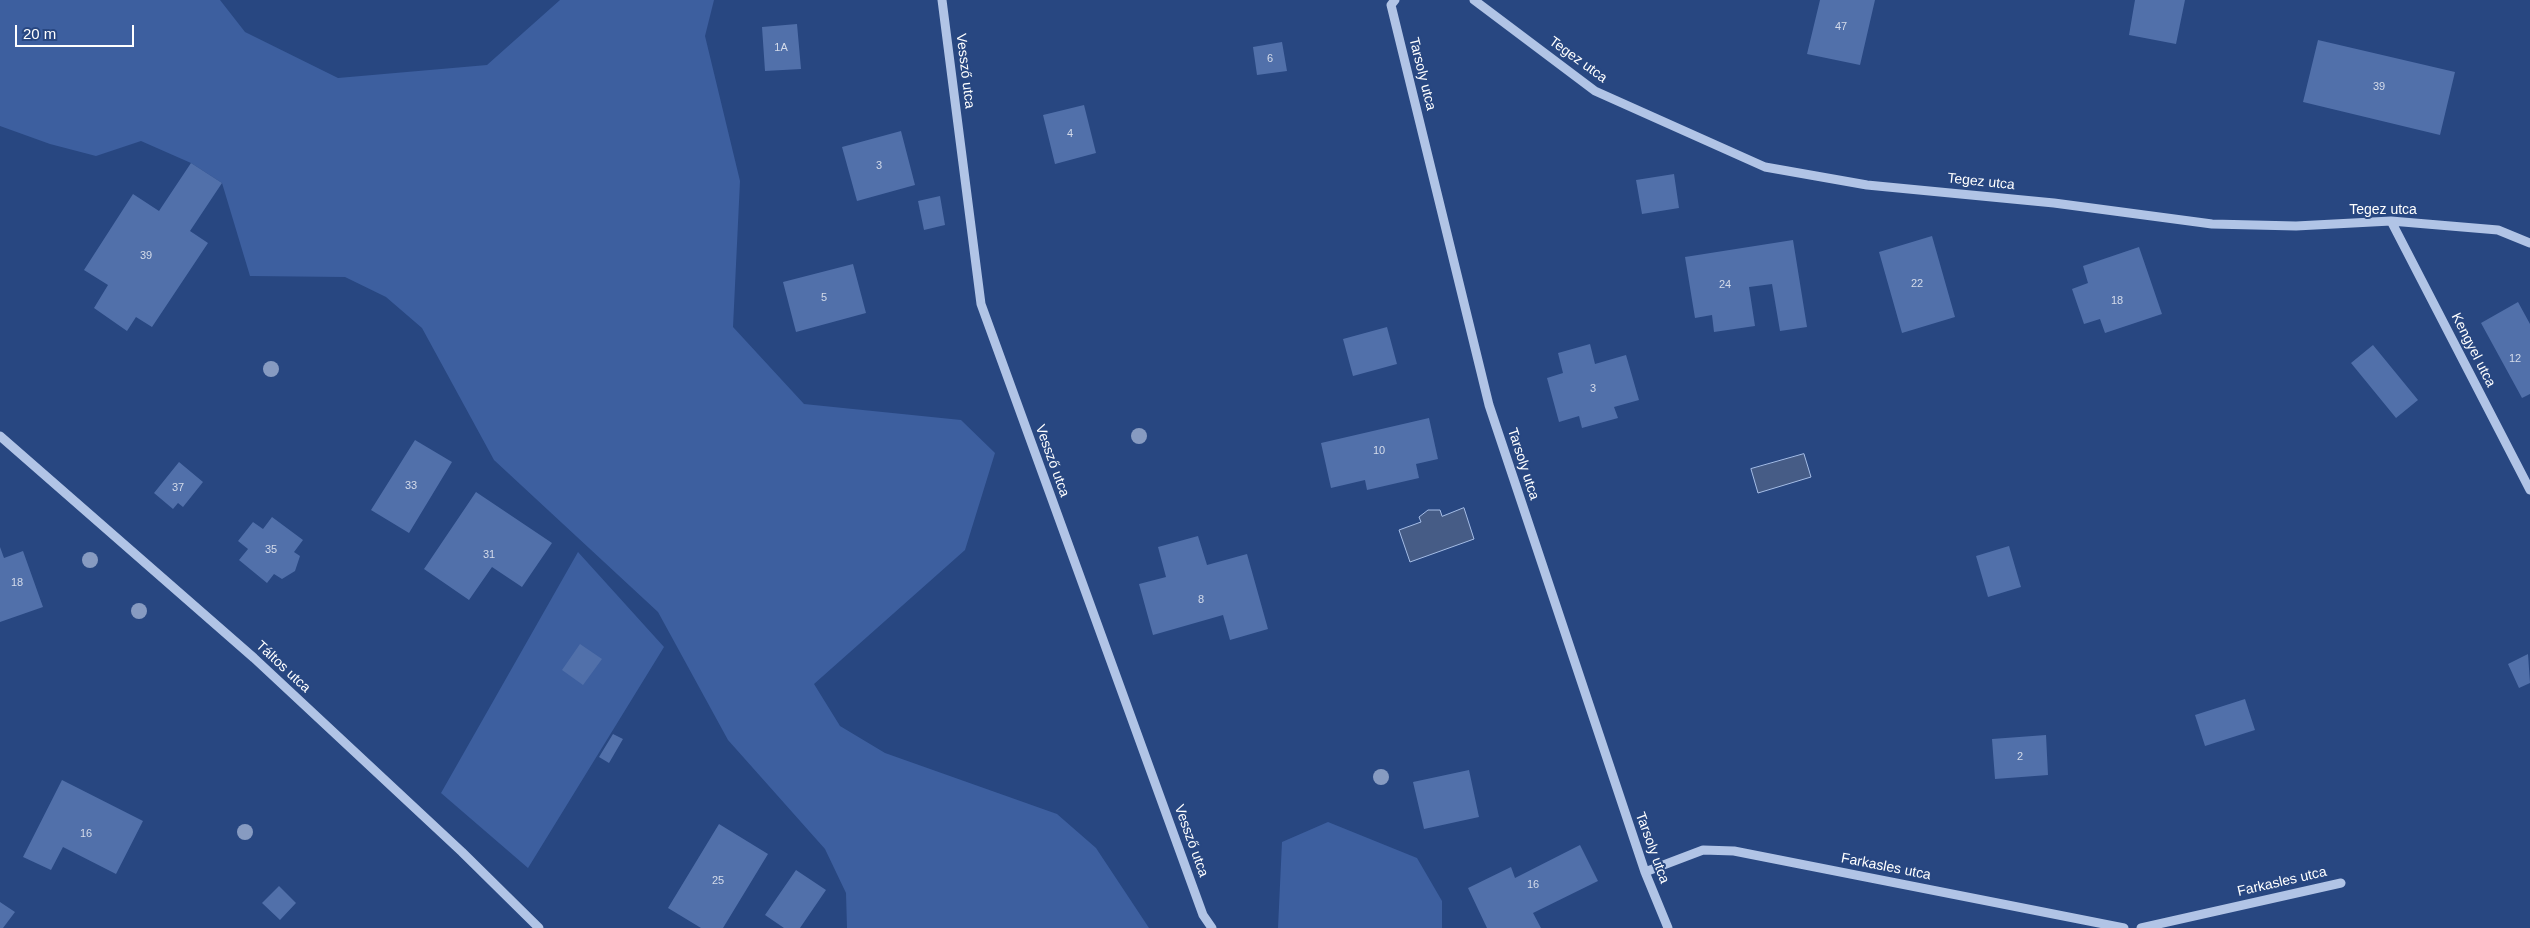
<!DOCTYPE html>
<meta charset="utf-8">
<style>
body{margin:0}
#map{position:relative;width:2530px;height:928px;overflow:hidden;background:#284781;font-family:Arial,sans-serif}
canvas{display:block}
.scale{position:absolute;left:15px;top:25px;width:119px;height:22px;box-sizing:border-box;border:2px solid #fff;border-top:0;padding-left:6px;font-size:15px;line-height:18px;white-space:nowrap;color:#fff;-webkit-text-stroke:4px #284781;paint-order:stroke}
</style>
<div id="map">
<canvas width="2530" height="928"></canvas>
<div class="scale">20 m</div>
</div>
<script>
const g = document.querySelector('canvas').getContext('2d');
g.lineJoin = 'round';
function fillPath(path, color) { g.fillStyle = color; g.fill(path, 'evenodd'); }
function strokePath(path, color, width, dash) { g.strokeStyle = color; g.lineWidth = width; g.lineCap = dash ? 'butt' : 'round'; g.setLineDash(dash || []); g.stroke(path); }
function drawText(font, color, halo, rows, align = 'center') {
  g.font = font + ' Arial,sans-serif'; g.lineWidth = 4; g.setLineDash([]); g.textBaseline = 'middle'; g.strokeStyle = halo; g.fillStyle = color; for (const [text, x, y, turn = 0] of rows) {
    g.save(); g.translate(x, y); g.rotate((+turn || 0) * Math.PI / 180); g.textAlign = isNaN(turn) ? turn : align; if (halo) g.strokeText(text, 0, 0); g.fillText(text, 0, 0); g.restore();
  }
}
fillPath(new Path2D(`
 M 0,0 L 220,0 L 245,32 L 338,78 L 487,65 L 560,0 L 714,0 L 705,36 L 740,181 L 733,327 L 804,404 L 961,420 L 995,453 L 965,550 L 814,684 L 840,726 L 885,753 L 1057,814 L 1096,848 L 1149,928 L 847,928 L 846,893 L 825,849 L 728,740 L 658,612 L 494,460 L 422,328 L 386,297 L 345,277 L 250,276 L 222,183 L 191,163 L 141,141 L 96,156 L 50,144 L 0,126 Z
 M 578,552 L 664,647 L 528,868 L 441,793 Z
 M 1328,822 L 1417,858 L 1442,901 L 1442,928 L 1278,928 L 1282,842 Z`), '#3d5f9f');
const water = new Path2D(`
 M 1804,454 L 1811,477 L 1758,493 L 1751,469 Z
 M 1464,508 L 1474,539 L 1410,562 L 1399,530 L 1421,522 L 1419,517 L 1428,510 L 1440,510 L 1442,516 Z`);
fillPath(water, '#465c86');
strokePath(water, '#a5bde6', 1);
fillPath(new Path2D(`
 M 1820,0 L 1875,0 L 1860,65 L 1807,54 Z
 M 2135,0 L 2185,0 L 2176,44 L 2129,35 Z
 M 797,24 L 801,69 L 765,71 L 762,27 Z
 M 2318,40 L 2455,72 L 2440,135 L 2303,102 Z
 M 1282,42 L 1287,71 L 1257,75 L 1253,47 Z
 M 1084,105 L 1096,153 L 1055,164 L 1043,115 Z
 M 901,131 L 915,185 L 857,201 L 842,147 Z
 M 191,163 L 222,183 L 190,231 L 208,243 L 152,327 L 136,317 L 127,331 L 94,308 L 108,285 L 84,270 L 133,194 L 159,211 Z
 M 1674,174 L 1679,208 L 1642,214 L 1636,180 Z
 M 940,196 L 945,225 L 924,230 L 918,201 Z
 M 1932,236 L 1955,317 L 1902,333 L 1879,252 Z
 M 1793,240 L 1807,327 L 1780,331 L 1772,284 L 1749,287 L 1755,326 L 1714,332 L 1712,315 L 1695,318 L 1685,257 Z
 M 2139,247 L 2162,314 L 2105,333 L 2100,319 L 2084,324 L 2072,289 L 2088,283 L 2083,266 Z
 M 853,264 L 866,313 L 796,332 L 783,282 Z
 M 2518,302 L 2530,324 L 2530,394 L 2522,398 L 2481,323 Z
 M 1387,327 L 1397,364 L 1353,376 L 1343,339 Z
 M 1590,344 L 1595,364 L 1626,355 L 1639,400 L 1614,407 L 1618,418 L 1582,428 L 1579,416 L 1559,422 L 1547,378 L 1563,373 L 1558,353 Z
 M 2373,345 L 2418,400 L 2396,418 L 2351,363 Z
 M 1429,418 L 1438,459 L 1416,464 L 1419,478 L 1367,490 L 1365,480 L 1331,488 L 1321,443 Z
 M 415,440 L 452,462 L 409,533 L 371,510 Z
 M 179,462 L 203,482 L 183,507 L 178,503 L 173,509 L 154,493 Z
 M 476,492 L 552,543 L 522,587 L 492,567 L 469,600 L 424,569 Z
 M 272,517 L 303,540 L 294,552 L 300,556 L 295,571 L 282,579 L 274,574 L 267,583 L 239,560 L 248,549 L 238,541 L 253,522 L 263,529 Z
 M 1198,536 L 1207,565 L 1247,554 L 1268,629 L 1230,640 L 1223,615 L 1153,635 L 1139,584 L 1166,577 L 1158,547 Z
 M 2009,546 L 2021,587 L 1988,597 L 1976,556 Z
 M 0,547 L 4,558 L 23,551 L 43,607 L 0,622 Z
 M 580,644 L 602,659 L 583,685 L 562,670 Z
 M 2528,654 L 2530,683 L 2519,688 L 2508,664 Z
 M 2245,699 L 2255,730 L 2205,746 L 2195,715 Z
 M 613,734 L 623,739 L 609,763 L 599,757 Z
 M 2046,735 L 2048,775 L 1995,779 L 1992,739 Z
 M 1469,770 L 1479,817 L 1424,829 L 1413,782 Z
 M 62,780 L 143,821 L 116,874 L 63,847 L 51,870 L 23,857 Z
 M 719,824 L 768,854 L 723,928 L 701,928 L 668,908 Z
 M 1580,845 L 1598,881 L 1533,913 L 1541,928 L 1487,928 L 1468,888 L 1511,867 L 1515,878 Z
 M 796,870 L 826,890 L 800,928 L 784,928 L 765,915 Z
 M 279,886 L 296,903 L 280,920 L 262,903 Z
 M 0,902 L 15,912 L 3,928 L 0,928 Z`), '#5170aa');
strokePath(new Path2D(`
 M 942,0 L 981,304 L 1203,915 L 1212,928
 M 1395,0 L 1391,5 L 1489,405 L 1645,872 L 1668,928
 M 1474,0 L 1595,91 L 1765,167 L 1867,185 L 2054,203 L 2212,224 L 2296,226 L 2391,221 L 2498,230 L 2530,243
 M 2391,221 L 2530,490
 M 0,436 L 254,658 L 462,852 L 539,928
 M 1645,872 L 1703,850 L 1734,851 L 2124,928
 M 2141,928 L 2341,883`), '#b1c4e6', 9);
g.fillStyle = '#879bc1';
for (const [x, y] of [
 [271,369],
 [1139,436],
 [90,560],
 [139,611],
 [1381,777],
 [245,832]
]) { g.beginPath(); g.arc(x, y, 8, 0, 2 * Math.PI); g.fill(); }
drawText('11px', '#d4dbea', null, [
 ["47",1841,27],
 ["1A",781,48],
 ["6",1270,59],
 ["39",2379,87],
 ["4",1070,134],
 ["3",879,166],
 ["39",146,256],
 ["22",1917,284],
 ["24",1725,285],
 ["5",824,298],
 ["18",2117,301],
 ["12",2515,359],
 ["3",1593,389],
 ["10",1379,451],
 ["33",411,486],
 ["37",178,488],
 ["35",271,550],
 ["31",489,555],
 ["18",17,583],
 ["8",1201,600],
 ["2",2020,757],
 ["16",86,834],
 ["25",718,881],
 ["16",1533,885]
]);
drawText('14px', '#fff', '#284781', [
 ["Tegez utca",1578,60,36],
 ["Vessző utca",965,71,83],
 ["Tarsoly utca",1422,74,76],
 ["Tegez utca",1981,182,6],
 ["Tegez utca",2383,210],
 ["Kengyel utca",2473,350,63],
 ["Vessző utca",1052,461,70],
 ["Tarsoly utca",1523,464,72],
 ["Táltos utca",283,667,43],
 ["Vessző utca",1191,841,70],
 ["Tarsoly utca",1652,848,70],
 ["Farkasles utca",1886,867,11],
 ["Farkasles utca",2282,882,-13]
]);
</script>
